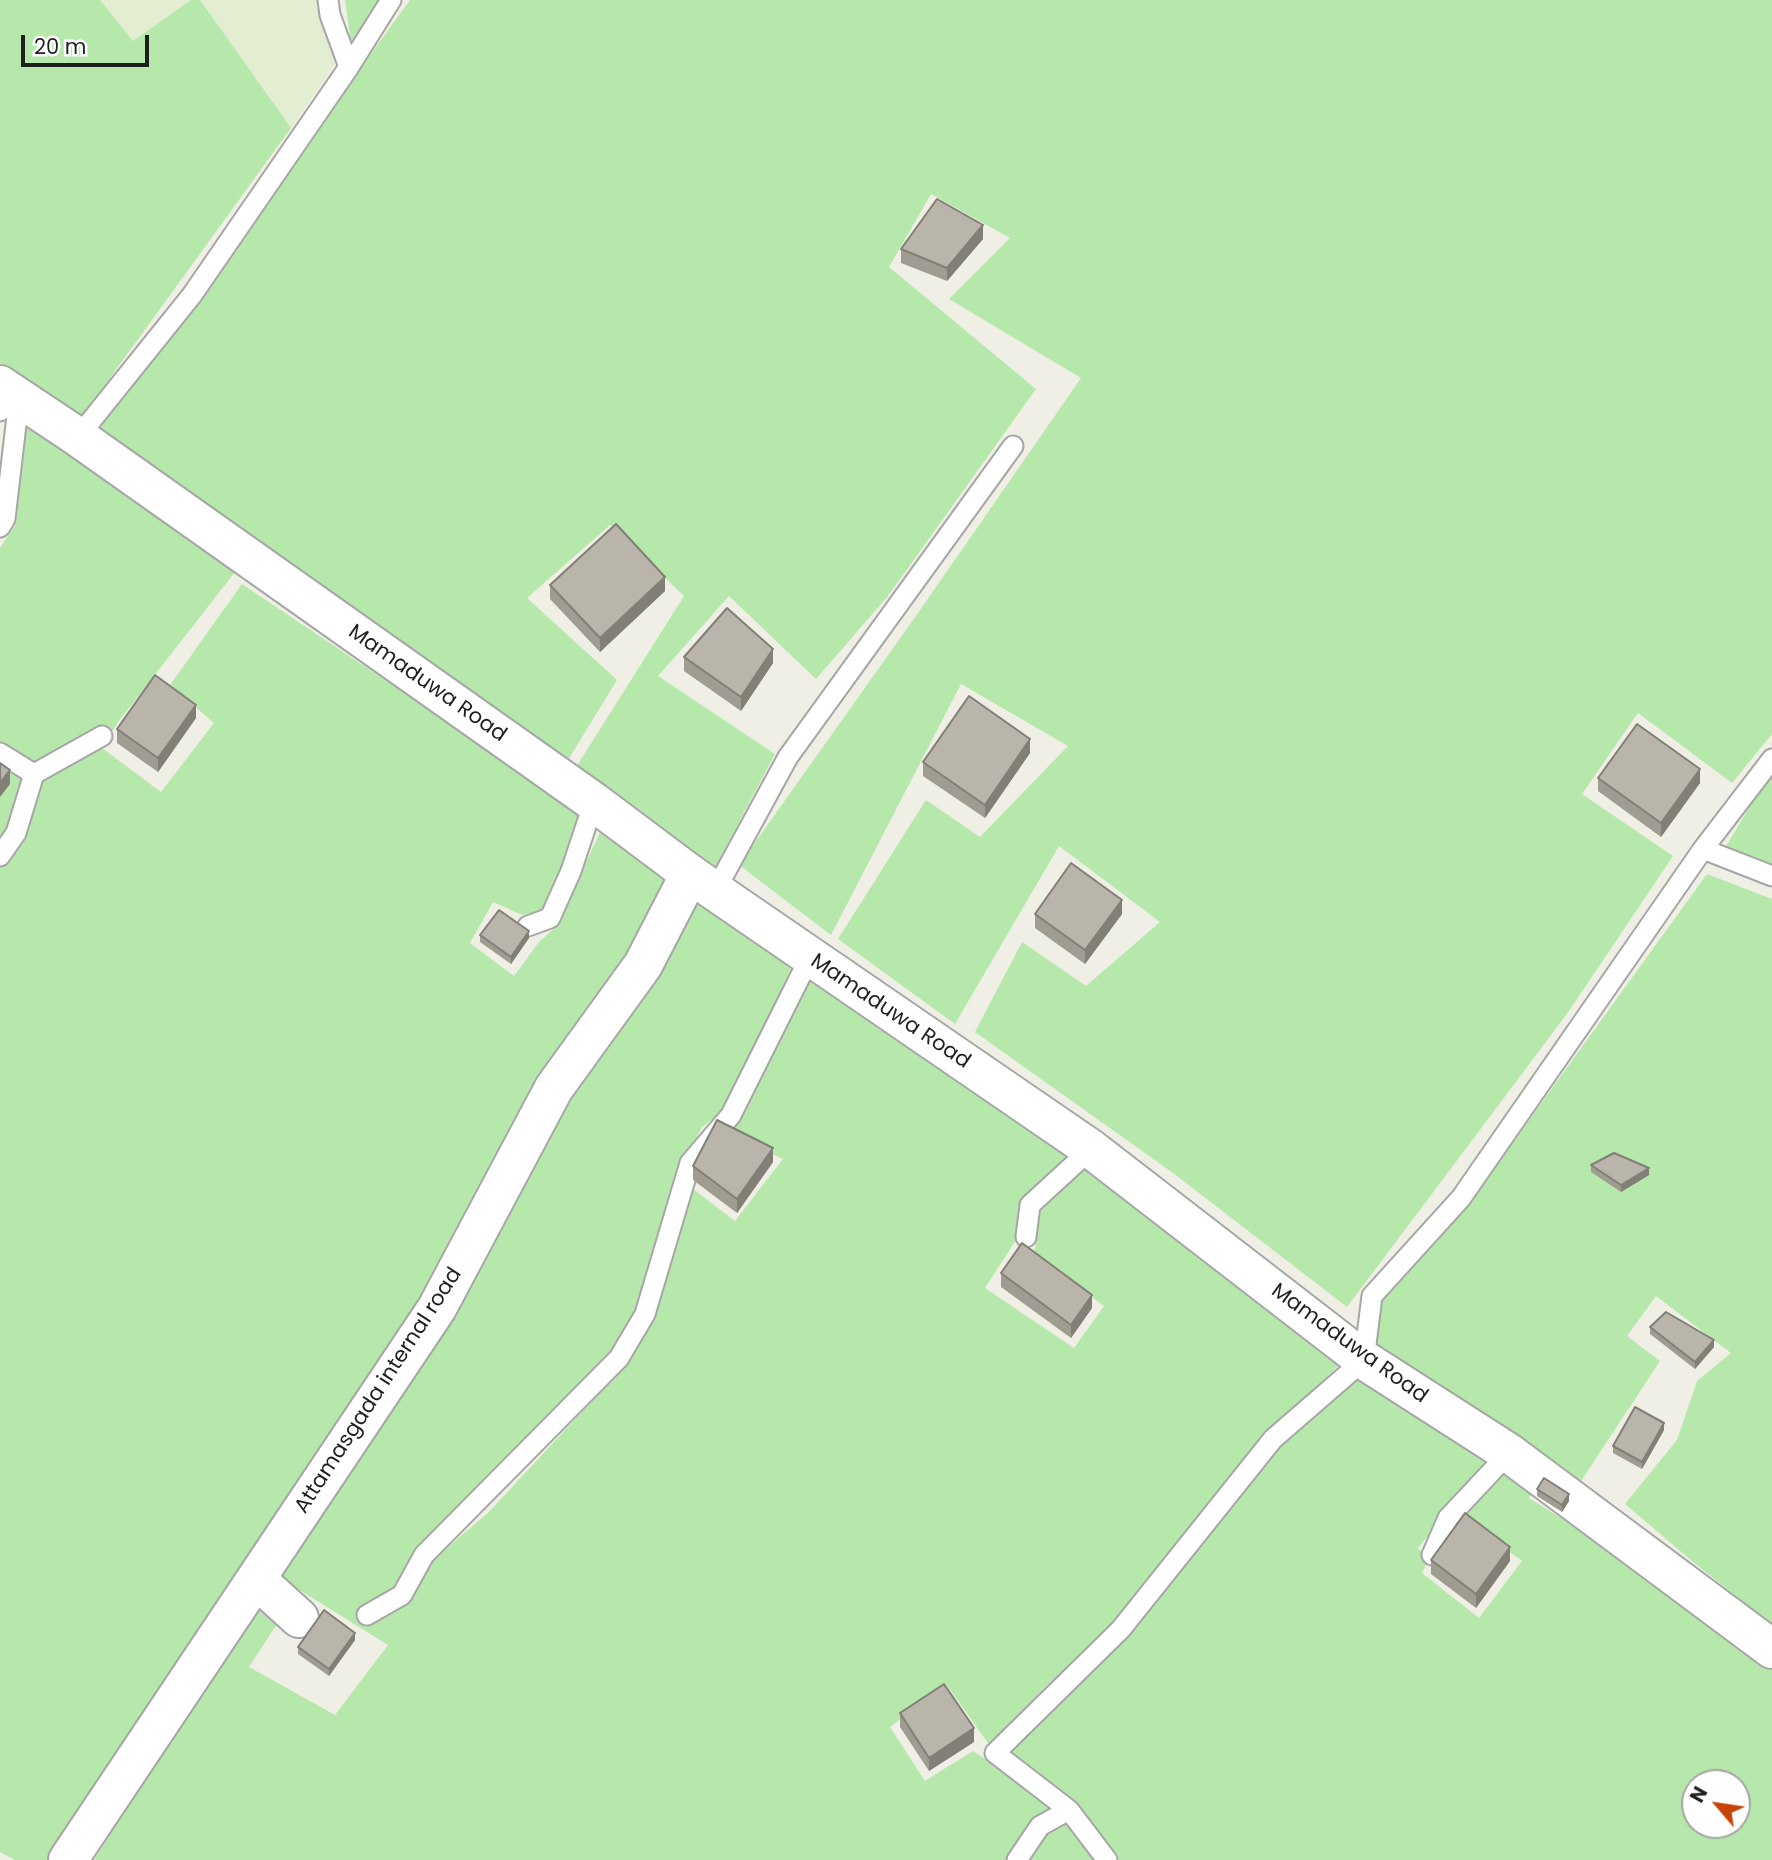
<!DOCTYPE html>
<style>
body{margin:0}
#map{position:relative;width:1772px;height:1860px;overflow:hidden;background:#efefe5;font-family:Poppins,sans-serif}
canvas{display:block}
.north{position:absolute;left:1681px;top:1769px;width:70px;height:70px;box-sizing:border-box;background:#fff;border:2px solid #a5a5a5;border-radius:50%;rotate:299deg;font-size:19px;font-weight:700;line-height:28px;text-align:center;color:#1f1f1f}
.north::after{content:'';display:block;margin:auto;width:24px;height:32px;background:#c84305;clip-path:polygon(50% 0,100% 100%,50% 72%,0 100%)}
.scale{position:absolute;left:21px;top:35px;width:128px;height:32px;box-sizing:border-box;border:4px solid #1f1f1f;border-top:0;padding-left:9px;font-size:21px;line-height:24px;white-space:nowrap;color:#1f1f1f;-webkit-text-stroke:5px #fff;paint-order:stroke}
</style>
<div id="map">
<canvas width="1772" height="1860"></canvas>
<div class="north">N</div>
<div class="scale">20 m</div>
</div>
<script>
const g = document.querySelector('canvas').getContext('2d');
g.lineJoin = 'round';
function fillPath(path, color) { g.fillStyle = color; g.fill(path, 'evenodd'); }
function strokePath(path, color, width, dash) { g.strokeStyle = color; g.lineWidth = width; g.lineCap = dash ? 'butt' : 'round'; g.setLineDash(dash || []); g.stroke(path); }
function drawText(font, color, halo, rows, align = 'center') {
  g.font = font + ' Poppins,sans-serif'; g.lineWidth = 5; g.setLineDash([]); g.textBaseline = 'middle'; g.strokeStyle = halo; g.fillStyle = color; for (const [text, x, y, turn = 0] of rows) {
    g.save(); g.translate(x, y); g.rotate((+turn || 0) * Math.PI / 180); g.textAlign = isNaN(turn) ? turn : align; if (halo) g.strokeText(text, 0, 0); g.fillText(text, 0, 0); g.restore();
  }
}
fillPath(new Path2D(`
 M 100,0 L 191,0 L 133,41 Z
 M 200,0 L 326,0 L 335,63 L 291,128 Z`), '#e2edd1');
fillPath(new Path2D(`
 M 0,0 L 100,0 L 133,41 L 191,0 L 200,0 L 291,128 L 81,418 L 0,363 Z
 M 345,0 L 379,0 L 351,44 Z
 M 410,0 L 1772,0 L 1772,734 L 1732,783 L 1638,713 L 1582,794 L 1673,856 L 1569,1011 L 1347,1307 L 1173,1173 L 975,1032 L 1022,942 L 1086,986 L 1160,922 L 1059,846 L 955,1024 L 838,939 L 926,800 L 980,837 L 1068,746 L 961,684 L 831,935 L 739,865 L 918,613 L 1081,378 L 949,299 L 1010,238 L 931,194 L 889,267 L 1036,389 L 888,596 L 816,679 L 729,596 L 658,676 L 775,754 L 710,877 L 573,772 L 684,596 L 610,525 L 527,598 L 617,680 L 565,765 L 94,434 Z
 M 28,412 L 235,572 L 118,722 L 102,748 L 161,792 L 214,723 L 170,685 L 242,584 L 476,741 L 583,807 L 566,863 L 542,911 L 522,915 L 493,902 L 470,943 L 514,976 L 539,942 L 557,926 L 606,819 L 677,872 L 428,1306 L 54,1860 L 15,1860 L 0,1852 L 0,548 L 16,524 Z
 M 1772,769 L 1772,866 L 1725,848 Z
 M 1707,874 L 1772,899 L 1772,1625 L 1692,1561 L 1625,1504 L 1677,1440 L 1697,1381 L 1731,1353 L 1656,1296 L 1627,1336 L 1660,1361 L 1581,1481 L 1371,1349 L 1382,1298 L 1461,1214 Z
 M 698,890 L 797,954 L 771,1013 L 736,1080 L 725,1110 L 702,1127 L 684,1164 L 656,1241 L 639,1311 L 612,1356 L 398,1588 L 364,1619 L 489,1512 L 627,1363 L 655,1315 L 693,1189 L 735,1221 L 783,1159 L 727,1133 L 815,960 L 1082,1142 L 1020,1205 L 1018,1237 L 985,1288 L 1074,1348 L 1104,1306 L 1034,1255 L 1040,1212 L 1096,1154 L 1352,1352 L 1267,1437 L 1107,1631 L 1043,1689 L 993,1750 L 946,1684 L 890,1727 L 925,1781 L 973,1751 L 1057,1807 L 1008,1860 L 94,1860 L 261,1598 L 284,1613 L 249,1667 L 335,1715 L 388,1645 L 277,1576 L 508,1186 Z
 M 1366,1363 L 1499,1448 L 1418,1548 L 1429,1559 L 1422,1573 L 1479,1618 L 1522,1561 L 1460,1515 L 1514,1455 L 1544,1475 L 1529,1498 L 1564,1520 L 1576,1500 L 1772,1653 L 1772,1860 L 1119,1860 L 1074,1803 L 1006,1751 L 1280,1445 ZM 1695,1783 L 1737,1783 L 1737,1825 L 1695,1825 Z
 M 1070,1823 L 1098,1860 L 1026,1860 L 1045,1831 Z`), '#b6e8ac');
const service = new Path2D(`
 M 328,0 L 330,15 L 349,67
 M 0,411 L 19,399 L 5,519 L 0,527
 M 78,437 L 192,295 L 349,67 L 391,0
 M 0,753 L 34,774 L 102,736
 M 1703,849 L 1772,876
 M 0,856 L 16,833 L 34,774
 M 715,891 L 788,757 L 1013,446
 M 528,926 L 550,918 L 571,871 L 594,802
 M 1026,1237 L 1030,1205 L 1091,1149
 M 1432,1555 L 1448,1518 L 1509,1453
 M 367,1615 L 402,1595 L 424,1555 L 619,1358 L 645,1314 L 690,1163 L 731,1115 L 810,957
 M 1017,1860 L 1040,1826 L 1069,1810
 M 1107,1860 L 1069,1810 L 995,1753 L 1121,1629 L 1273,1439 L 1364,1360 L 1372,1296 L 1461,1198 L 1703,849 L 1772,759`);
const minor = new Path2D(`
 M 256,1579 L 299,1618
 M 68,1860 L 437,1308 L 554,1088 L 643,965 L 690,874`);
const tertiary = new Path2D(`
 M 0,385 L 78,437 L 594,802 L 690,874 L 1091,1149 L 1364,1360 L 1509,1453 L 1772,1649`);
strokePath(service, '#a6a6a6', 23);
strokePath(minor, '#a6a6a6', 42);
strokePath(tertiary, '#a6a6a6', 42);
strokePath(service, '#fff', 19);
strokePath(minor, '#fff', 38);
strokePath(tertiary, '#fff', 38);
fillPath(new Path2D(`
 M 983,239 L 947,281 L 901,263 L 901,249 Z
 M 550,585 L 665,591 L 600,652 L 550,599 Z
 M 684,657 L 773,663 L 741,711 L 684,671 Z
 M 196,718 L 158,772 L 117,743 L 117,729 Z
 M 1030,753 L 985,818 L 923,776 L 923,762 Z
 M 1598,778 L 1700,783 L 1661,837 L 1598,791 Z
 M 1035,914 L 1122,914 L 1085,964 L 1035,928 Z
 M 480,935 L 529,938 L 511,964 L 480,942 Z
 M 773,1162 L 737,1213 L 693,1180 L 693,1166 Z
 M 1591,1165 L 1649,1175 L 1621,1192 L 1591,1172 Z
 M 1001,1273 L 1092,1308 L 1071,1338 L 1001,1287 Z
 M 1650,1327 L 1714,1347 L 1695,1369 L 1650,1334 Z
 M 1664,1430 L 1642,1469 L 1613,1453 L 1613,1446 Z
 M 1537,1489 L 1569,1501 L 1562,1512 L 1537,1496 Z
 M 1431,1560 L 1510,1561 L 1476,1608 L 1431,1574 Z
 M 355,1640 L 329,1676 L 298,1654 L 298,1647 Z
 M 900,1713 L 974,1742 L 929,1771 L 900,1727 Z`), '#9f9c92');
fillPath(new Path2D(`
 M 983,225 L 983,239 L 947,281 L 947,268 Z
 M 665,577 L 665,591 L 600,652 L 600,638 Z
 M 773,649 L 773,663 L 741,711 L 741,697 Z
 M 196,705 L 196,718 L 158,772 L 158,758 Z
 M 1030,739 L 1030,753 L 985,818 L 985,805 Z
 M 1700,769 L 1700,783 L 1661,837 L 1661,823 Z
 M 10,770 L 10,784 L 0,797 L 0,783 Z
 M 1122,900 L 1122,914 L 1085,964 L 1085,950 Z
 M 529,931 L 529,938 L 511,964 L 511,957 Z
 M 773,1148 L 773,1162 L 737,1213 L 737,1199 Z
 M 1649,1168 L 1649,1175 L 1621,1192 L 1621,1185 Z
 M 1092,1295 L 1092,1308 L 1071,1338 L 1071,1325 Z
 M 1714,1340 L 1714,1347 L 1695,1369 L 1695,1362 Z
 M 1664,1423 L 1664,1430 L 1642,1469 L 1642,1462 Z
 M 1569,1494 L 1569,1501 L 1562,1512 L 1562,1505 Z
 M 1510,1547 L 1510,1561 L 1476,1608 L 1476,1594 Z
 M 355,1633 L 355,1640 L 329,1676 L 329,1669 Z
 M 974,1728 L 974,1742 L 929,1771 L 929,1758 Z`), '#827f77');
const building = new Path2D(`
 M 937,199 L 983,225 L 947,268 L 901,249 Z
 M 616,524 L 665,577 L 600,638 L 550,585 Z
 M 727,608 L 773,649 L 741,697 L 684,657 Z
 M 155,675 L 196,705 L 158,758 L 117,729 Z
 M 969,696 L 1030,739 L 985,805 L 923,762 Z
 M 1637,724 L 1700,769 L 1661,823 L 1598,778 Z
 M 0,763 L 10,770 L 0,783 Z
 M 1071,863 L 1122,900 L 1085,950 L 1035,914 Z
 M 499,910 L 529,931 L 511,957 L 480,935 Z
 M 717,1120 L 773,1148 L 737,1199 L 693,1166 Z
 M 1614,1153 L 1649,1168 L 1621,1185 L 1591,1165 Z
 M 1022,1243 L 1092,1295 L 1071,1325 L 1001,1273 Z
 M 1666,1312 L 1714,1340 L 1695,1362 L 1650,1327 Z
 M 1635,1407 L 1664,1423 L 1642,1462 L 1613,1446 Z
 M 1544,1478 L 1569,1494 L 1562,1505 L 1537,1489 Z
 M 1465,1513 L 1510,1547 L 1476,1594 L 1431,1560 Z
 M 324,1610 L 355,1633 L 329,1669 L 298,1647 Z
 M 944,1684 L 974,1728 L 929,1758 L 900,1713 Z`);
fillPath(building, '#b9b5aa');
strokePath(building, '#827f77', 2);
drawText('21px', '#1f1f1f', '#fff', [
 ["Mamaduwa Road",427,684,35],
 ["Mamaduwa Road",890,1012,34],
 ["Mamaduwa Road",1349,1344,36],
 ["Attamasgada internal road",379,1391,-57]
]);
</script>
